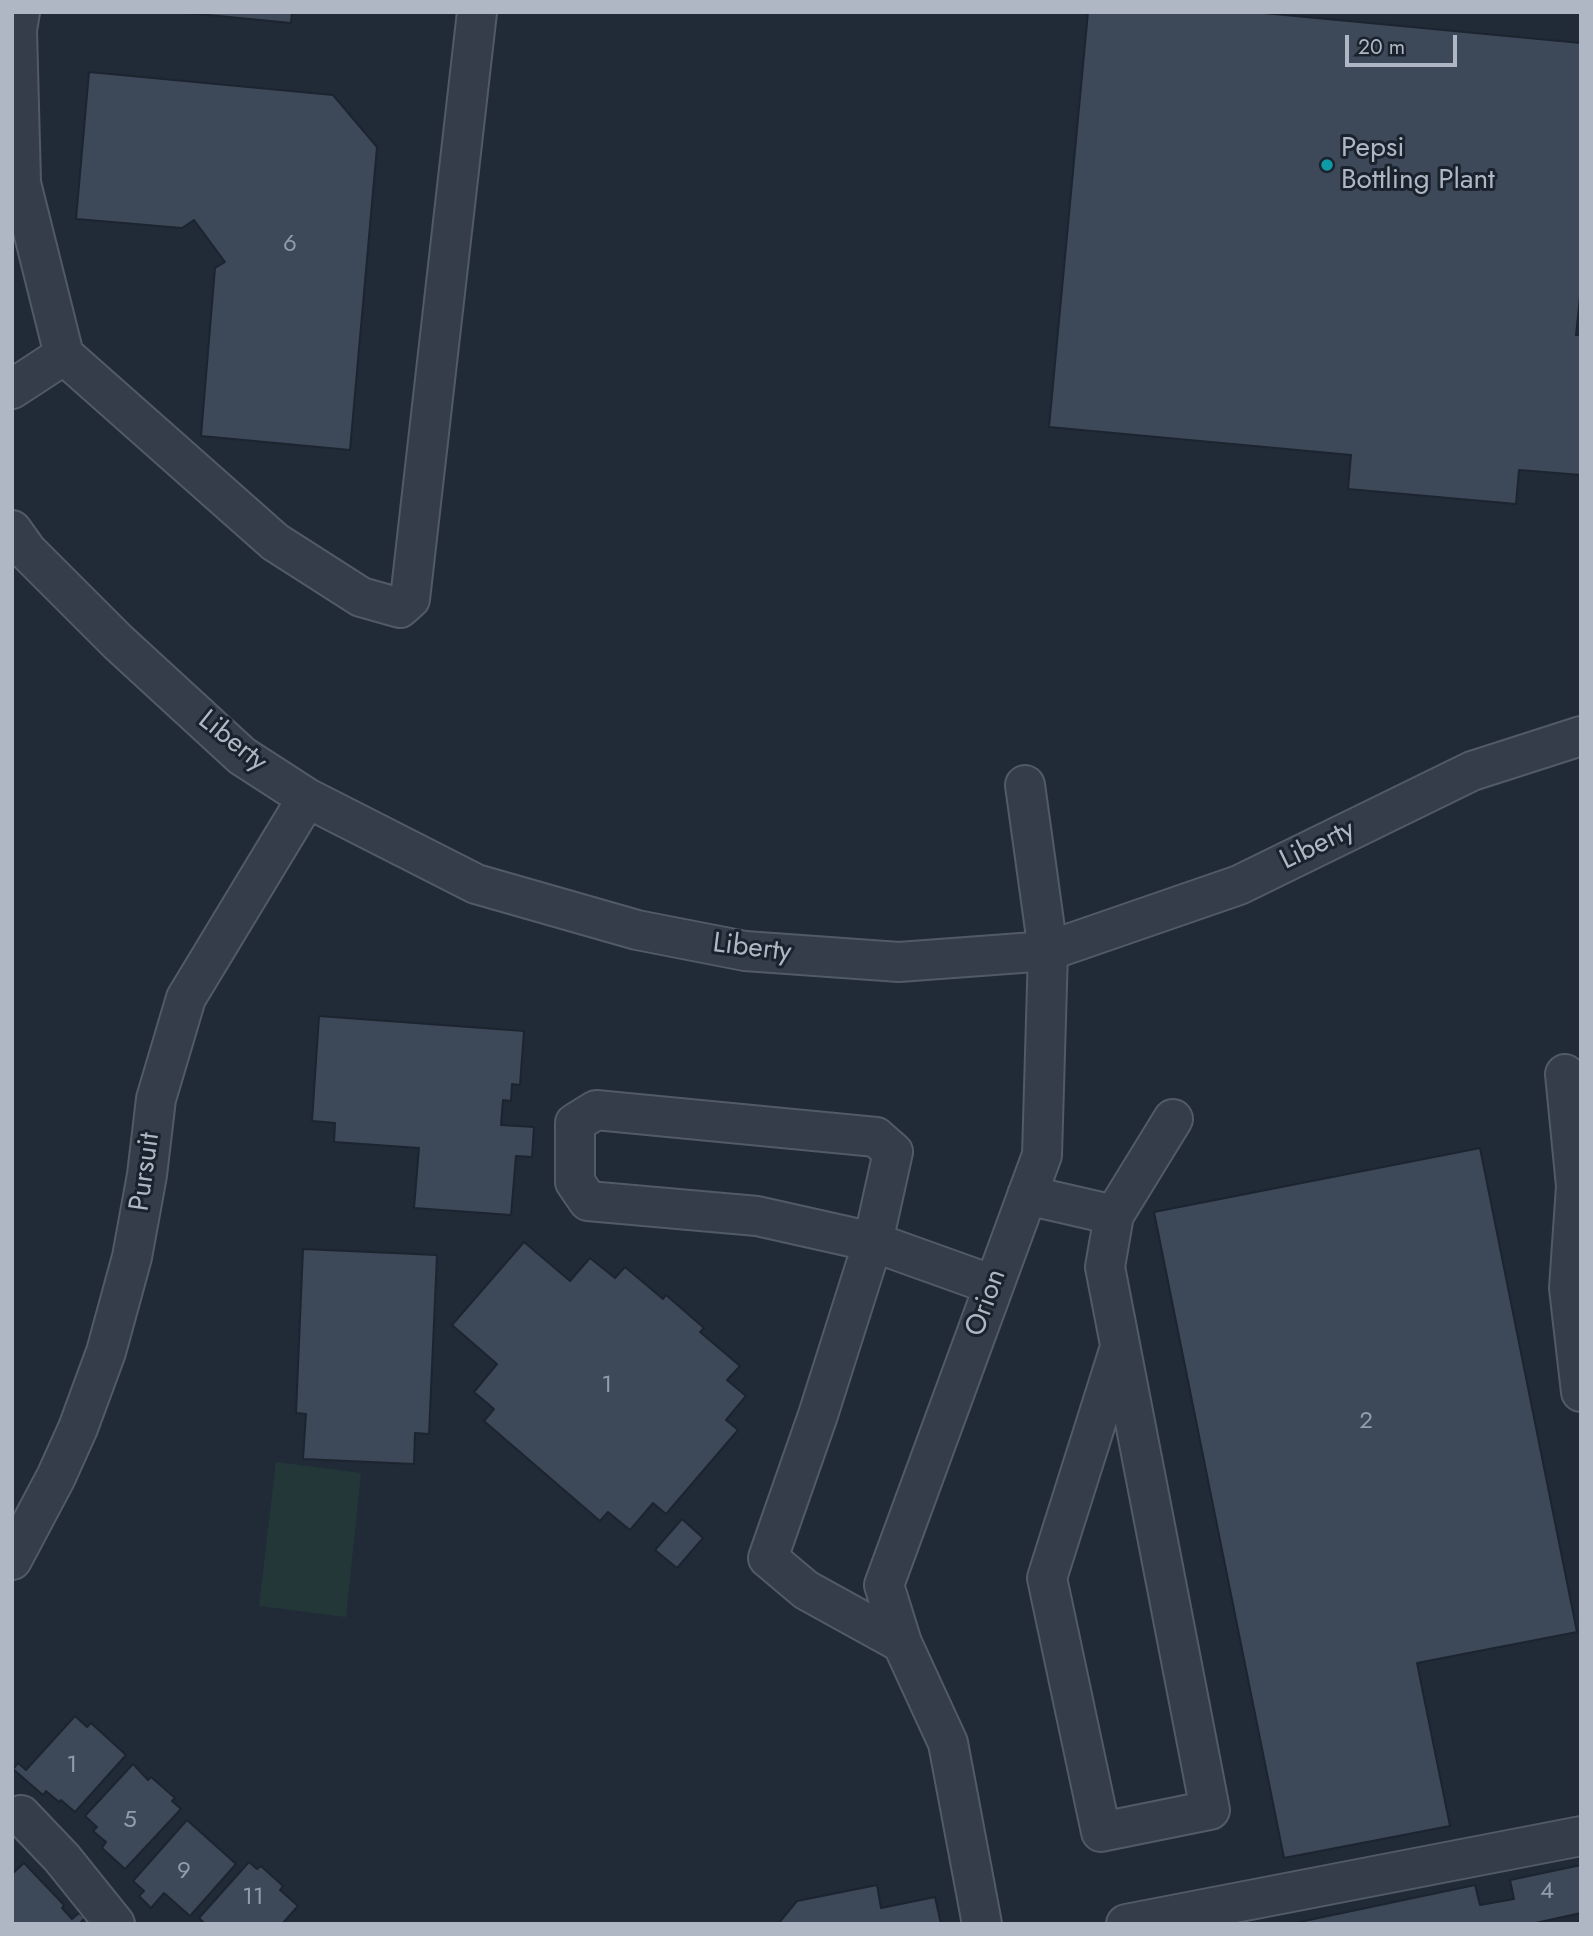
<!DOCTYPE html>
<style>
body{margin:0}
#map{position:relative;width:1593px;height:1936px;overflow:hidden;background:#212b38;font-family:Jost,sans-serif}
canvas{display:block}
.frame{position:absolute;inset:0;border:14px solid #afb7c5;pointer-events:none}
.scale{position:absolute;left:1345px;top:35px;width:112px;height:32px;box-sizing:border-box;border:4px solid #afb7c5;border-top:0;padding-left:9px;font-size:21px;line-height:24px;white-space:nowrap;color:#afb7c5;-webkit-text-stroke:5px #1a222d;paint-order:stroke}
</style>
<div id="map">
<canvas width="1593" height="1936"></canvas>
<div class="frame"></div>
<div class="scale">20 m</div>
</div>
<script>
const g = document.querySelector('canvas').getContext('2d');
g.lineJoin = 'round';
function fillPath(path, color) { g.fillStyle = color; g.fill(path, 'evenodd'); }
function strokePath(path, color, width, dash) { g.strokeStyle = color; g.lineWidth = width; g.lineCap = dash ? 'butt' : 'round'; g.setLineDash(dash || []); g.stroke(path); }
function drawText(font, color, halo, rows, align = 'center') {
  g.font = font + ' Jost,sans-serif'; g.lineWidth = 6; g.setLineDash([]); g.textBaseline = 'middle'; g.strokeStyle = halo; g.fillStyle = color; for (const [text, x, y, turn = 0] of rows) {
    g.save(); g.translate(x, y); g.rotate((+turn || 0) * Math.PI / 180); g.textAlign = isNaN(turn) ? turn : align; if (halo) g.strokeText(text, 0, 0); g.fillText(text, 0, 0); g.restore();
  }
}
fillPath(new Path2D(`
 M 276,1462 L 361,1473 L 346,1617 L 259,1606 Z`), '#233739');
const building = new Path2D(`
 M 177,12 L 292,12 L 291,23 Z
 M 1088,12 L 1253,12 L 1581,43 L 1581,287 L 1576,335 L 1581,335 L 1581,475 L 1519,470 L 1516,504 L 1348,489 L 1351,455 L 1049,427 Z
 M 89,72 L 333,95 L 377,147 L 350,450 L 201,436 L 215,268 L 225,262 L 194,220 L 182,228 L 76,219 Z
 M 319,1016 L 524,1031 L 520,1085 L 512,1084 L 511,1101 L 503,1100 L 501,1125 L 534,1127 L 532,1157 L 516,1156 L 511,1215 L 414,1208 L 419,1148 L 334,1142 L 335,1123 L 312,1121 Z
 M 1480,1148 L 1577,1632 L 1417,1663 L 1450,1826 L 1284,1858 L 1154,1212 Z
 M 524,1242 L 570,1281 L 590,1258 L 615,1278 L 625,1267 L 663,1299 L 666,1295 L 704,1328 L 700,1332 L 740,1366 L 727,1380 L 746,1396 L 726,1420 L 738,1430 L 666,1514 L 653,1503 L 630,1530 L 608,1512 L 600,1521 L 484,1421 L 494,1409 L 474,1392 L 497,1364 L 452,1325 Z
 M 303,1249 L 437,1255 L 429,1434 L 415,1433 L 414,1464 L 303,1459 L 306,1414 L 296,1413 Z
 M 682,1519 L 703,1538 L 677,1568 L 655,1550 Z
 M 75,1716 L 87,1727 L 91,1723 L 126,1755 L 75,1812 L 61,1800 L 59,1802 L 46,1791 L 43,1795 L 13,1769 L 18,1763 L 26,1770 Z
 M 133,1764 L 148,1780 L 151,1777 L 175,1798 L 172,1801 L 181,1809 L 125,1869 L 102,1848 L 106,1842 L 93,1831 L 97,1827 L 85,1816 Z
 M 187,1820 L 236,1864 L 190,1916 L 164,1893 L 151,1908 L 139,1896 L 144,1891 L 133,1881 Z
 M 249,1862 L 257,1869 L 261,1866 L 283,1886 L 280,1890 L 298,1906 L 282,1924 L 205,1924 L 199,1918 Z
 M 24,1863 L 64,1905 L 62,1908 L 72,1919 L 79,1913 L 85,1918 L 79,1924 L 12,1924 L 12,1874 Z
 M 1581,1865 L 1581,1913 L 1531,1924 L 1290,1924 L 1475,1885 L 1480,1905 L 1514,1899 L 1510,1880 Z
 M 877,1885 L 881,1908 L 935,1897 L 941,1924 L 778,1924 L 797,1901 Z`);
fillPath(building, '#3d4958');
strokePath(building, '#1c242f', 2);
const minor = new Path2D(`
 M 20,12 L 17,30 L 21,183 L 64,355 L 275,542 L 361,597 L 400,608 L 410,599 L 477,12
 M 12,389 L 64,355
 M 12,530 L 27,551 L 118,642 L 242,756 L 307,798 L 476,884 L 637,930 L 745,951 L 899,962 L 1048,951 L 1239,885 L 1472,771 L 1581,736
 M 1565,1074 L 1576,1186 L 1569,1288 L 1581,1392
 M 596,1110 L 876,1137 L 893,1152 L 873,1242 L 757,1216 L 588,1201 L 575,1182 L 575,1123 Z
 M 1027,1195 L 1114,1215 L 1173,1119
 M 1114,1215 L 1105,1267 L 1210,1810 L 1101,1832 L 1047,1578 L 1120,1347
 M 12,1560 L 56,1477 L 78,1428 L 106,1352 L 132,1257 L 147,1175 L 156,1099 L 186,998 L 307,798
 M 902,1643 L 806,1590 L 768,1558 L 818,1415 L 873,1242 L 993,1285
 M 21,1815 L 62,1858 L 115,1924
 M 982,1924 L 948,1743 L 902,1643 L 884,1585 L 1042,1155 L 1048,951 L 1025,785
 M 1126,1924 L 1581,1836`);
strokePath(minor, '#525a66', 42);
strokePath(minor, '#343d49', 38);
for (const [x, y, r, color] of [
 [1327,165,7,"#0f9aa8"]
]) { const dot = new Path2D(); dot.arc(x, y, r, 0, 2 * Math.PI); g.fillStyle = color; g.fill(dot); strokePath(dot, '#1a222d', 2.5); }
drawText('24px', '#929caa', null, [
 ["6",290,245],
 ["1",607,1386],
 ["2",1366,1422],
 ["1",72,1766],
 ["5",130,1821],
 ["9",184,1872],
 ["4",1547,1892],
 ["11",253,1898]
]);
drawText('28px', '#afb7c5', '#1a222d', [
 ["Pepsi",1341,149],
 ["Bottling Plant",1341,181]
], 'left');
drawText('28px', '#afb7c5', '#1a222d', [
 ["Liberty",232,742,39],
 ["Liberty",1318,846,-26],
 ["Liberty",752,949,7],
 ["Pursuit",146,1172,-82],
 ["Orion",987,1303,-70]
]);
</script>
